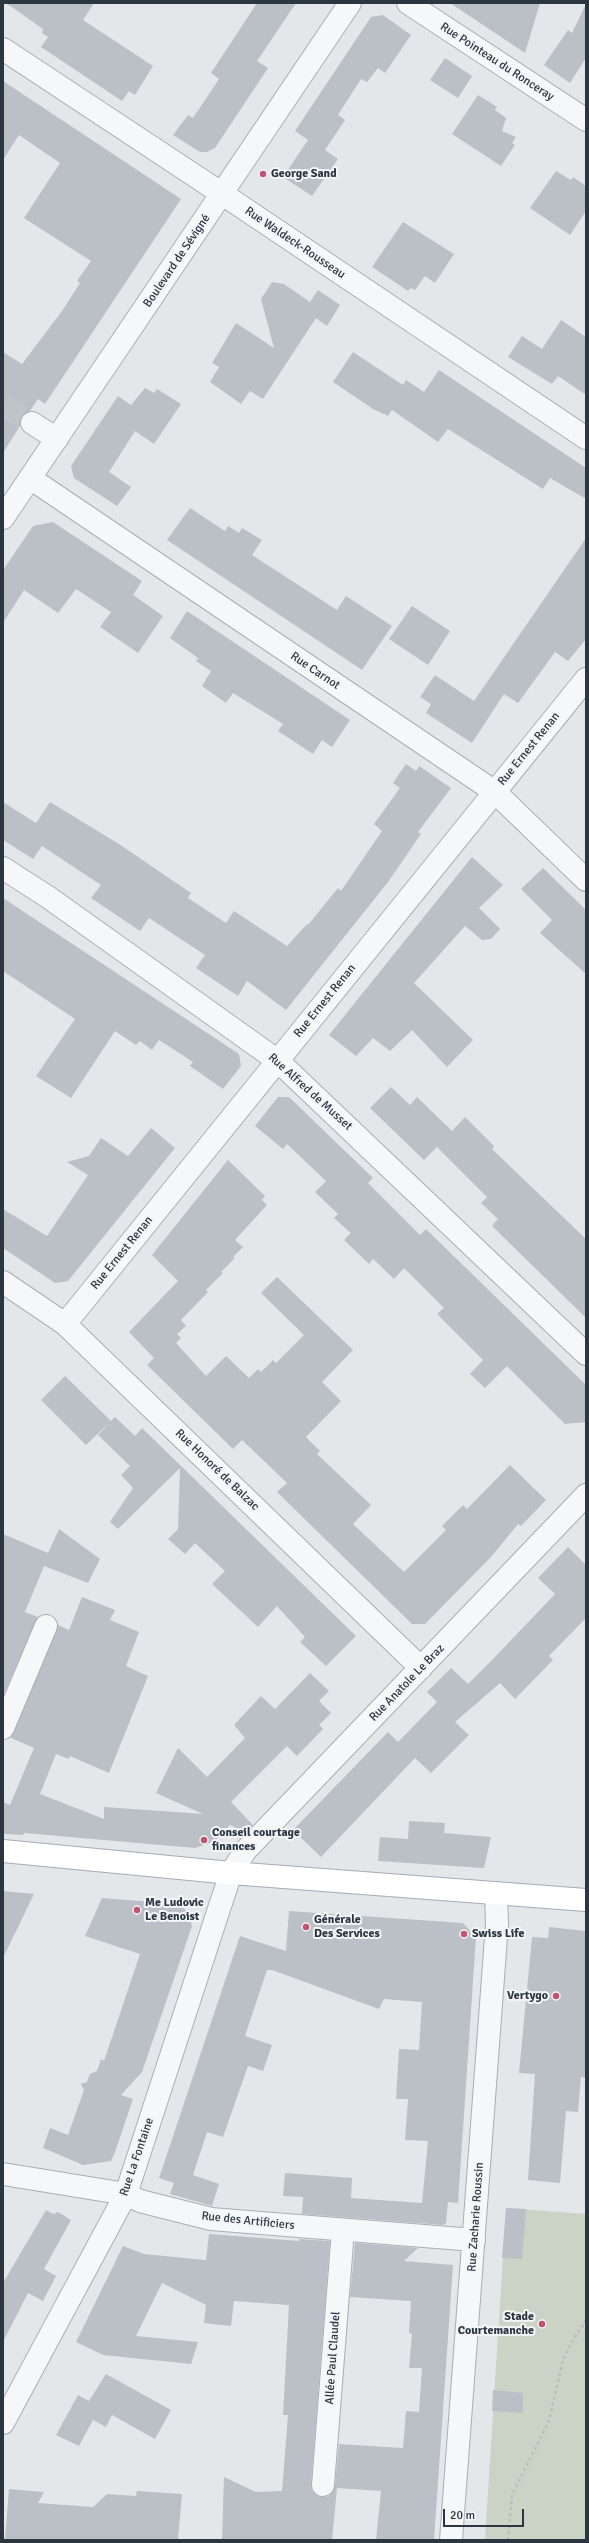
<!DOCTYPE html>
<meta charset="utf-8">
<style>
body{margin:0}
#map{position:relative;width:589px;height:2543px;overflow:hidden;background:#e3e7ea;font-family:Signika,sans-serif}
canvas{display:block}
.frame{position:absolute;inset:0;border:4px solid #2c3641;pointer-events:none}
.scale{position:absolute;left:443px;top:2509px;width:81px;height:18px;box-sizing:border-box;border:2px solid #2c3641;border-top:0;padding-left:5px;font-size:12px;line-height:14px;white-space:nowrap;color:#2c3641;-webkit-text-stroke:3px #f3f5f7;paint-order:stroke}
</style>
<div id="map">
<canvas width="589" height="2543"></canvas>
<div class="frame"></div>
<div class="scale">20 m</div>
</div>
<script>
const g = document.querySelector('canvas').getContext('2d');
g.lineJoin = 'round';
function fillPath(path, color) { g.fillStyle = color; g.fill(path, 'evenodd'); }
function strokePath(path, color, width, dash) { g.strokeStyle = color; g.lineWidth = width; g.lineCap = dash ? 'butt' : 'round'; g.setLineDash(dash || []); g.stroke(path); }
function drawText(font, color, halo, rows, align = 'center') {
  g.font = font + ' Signika,sans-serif'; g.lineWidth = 4; g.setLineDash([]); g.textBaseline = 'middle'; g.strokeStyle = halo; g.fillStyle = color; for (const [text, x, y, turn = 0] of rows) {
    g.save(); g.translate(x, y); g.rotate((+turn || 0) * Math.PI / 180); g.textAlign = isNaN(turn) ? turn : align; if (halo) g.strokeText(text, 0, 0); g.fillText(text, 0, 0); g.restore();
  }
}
fillPath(new Path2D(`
 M 506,2208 L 586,2214 L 586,2540 L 485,2540 Z`), '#cad3c5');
fillPath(new Path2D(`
 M 6,3 L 94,3 L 83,20 L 153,66 L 135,95 L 129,91 L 122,101 L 41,47 L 48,37 L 42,33 L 43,29 Z
 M 257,3 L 296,3 L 257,61 L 268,68 L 215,148 L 207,152 L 200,152 L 173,135 L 188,115 L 193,118 L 219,79 L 211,73 Z
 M 450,3 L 540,3 L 525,53 Z
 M 586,4 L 586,58 L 570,83 L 544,65 L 568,30 L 572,33 Z
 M 383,15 L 411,35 L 385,73 L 378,68 L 367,82 L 361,79 L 338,115 L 345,120 L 325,150 L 338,159 L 312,196 L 283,177 L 308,140 L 295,131 L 371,17 Z
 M 445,58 L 472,76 L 458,98 L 430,80 Z
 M 3,81 L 181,199 L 45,404 L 38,399 L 30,411 L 22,416 L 20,426 L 3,453 L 3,352 L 22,364 L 62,311 L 80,283 L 77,281 L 91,261 L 24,218 L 60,163 L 19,135 L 3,160 Z
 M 478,95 L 497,107 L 495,110 L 506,118 L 502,131 L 516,137 L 512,143 L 515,145 L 501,166 L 452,134 Z
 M 556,171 L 571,180 L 573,177 L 586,186 L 586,211 L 570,235 L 530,208 Z
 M 403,222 L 454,254 L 435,283 L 425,276 L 415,290 L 411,288 L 408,291 L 372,267 Z
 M 272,282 L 284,284 L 310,302 L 318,290 L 340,305 L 327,326 L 316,318 L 263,399 L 250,391 L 241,404 L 210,382 L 219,367 L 212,363 L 236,323 L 274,348 L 261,299 Z
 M 561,320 L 586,337 L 586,395 L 558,376 L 552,384 L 508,357 L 522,336 L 542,349 Z
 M 353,352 L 403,385 L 406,380 L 424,392 L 439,370 L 586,468 L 586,499 L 550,478 L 543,489 L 448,429 L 438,442 L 392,410 L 388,416 L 373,409 L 333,382 Z
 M 145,388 L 154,393 L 157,389 L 181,404 L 154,444 L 135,431 L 109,472 L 131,487 L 117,506 L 74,478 L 71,466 L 118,396 L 131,405 Z
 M 190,508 L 225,531 L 228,526 L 239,533 L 242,528 L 262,540 L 252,555 L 337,610 L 346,596 L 392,626 L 362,670 L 167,540 Z
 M 53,522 L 142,581 L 133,595 L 163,616 L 138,653 L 100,627 L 111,612 L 76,589 L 58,613 L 24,590 L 3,623 L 3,570 L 33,526 Z
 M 586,538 L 586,639 L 568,661 L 555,652 L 518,703 L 504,694 L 472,743 L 426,713 L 431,704 L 420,697 L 435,675 L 474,701 Z
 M 412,606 L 450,631 L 428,665 L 389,639 Z
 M 187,611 L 350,720 L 332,747 L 322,740 L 313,754 L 278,731 L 283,724 L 233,693 L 226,703 L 202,686 L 211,671 L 196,661 L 198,658 L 170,638 Z
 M 406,764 L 416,771 L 419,766 L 451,788 L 418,832 L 421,834 L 388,882 L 286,1010 L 247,981 L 238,996 L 196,968 L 205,955 L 149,918 L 140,931 L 91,898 L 101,885 L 42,846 L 33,859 L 3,840 L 3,802 L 36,823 L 50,802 L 119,844 L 191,893 L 188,898 L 226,923 L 234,911 L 287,946 L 307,924 L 308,925 L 338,888 L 341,891 L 382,831 L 374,824 L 400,788 L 393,783 Z
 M 472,857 L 503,885 L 479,908 L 500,929 L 491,939 L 482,940 L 465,926 L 414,983 L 473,1040 L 447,1067 L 412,1030 L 390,1051 L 373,1038 L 356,1056 L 329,1035 Z
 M 543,868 L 586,910 L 586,974 L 540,933 L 552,920 L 521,889 Z
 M 3,898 L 239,1054 L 241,1066 L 223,1089 L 190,1066 L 193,1062 L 159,1040 L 152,1050 L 140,1041 L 136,1045 L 115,1031 L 71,1098 L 36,1076 L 75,1019 L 3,971 Z
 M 391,1087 L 410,1105 L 417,1097 L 452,1131 L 465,1117 L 494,1146 L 492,1149 L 586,1239 L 586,1318 L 492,1226 L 498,1219 L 481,1203 L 487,1197 L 437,1147 L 424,1160 L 370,1108 Z
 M 278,1097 L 289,1097 L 373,1178 L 368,1183 L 420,1235 L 426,1229 L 586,1385 L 586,1422 L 565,1424 L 507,1366 L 485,1388 L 470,1374 L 483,1360 L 437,1314 L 444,1308 L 404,1268 L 394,1279 L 373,1259 L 369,1264 L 344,1240 L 351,1233 L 334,1218 L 338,1214 L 315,1192 L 326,1181 L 287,1144 L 283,1149 L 255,1126 Z
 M 151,1128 L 175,1148 L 68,1281 L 55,1283 L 3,1248 L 3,1209 L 47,1236 L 88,1175 L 67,1162 L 89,1156 L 101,1138 L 128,1156 Z
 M 228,1160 L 265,1196 L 262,1200 L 267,1205 L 235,1240 L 243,1247 L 233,1257 L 235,1258 L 221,1272 L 223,1273 L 206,1290 L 208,1292 L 181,1320 L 186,1326 L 177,1334 L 181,1338 L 176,1343 L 206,1376 L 226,1356 L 249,1378 L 258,1369 L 261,1372 L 273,1360 L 276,1363 L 304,1335 L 261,1293 L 277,1277 L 353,1350 L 322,1382 L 341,1401 L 306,1437 L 320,1451 L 317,1454 L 371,1505 L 353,1524 L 404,1572 L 446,1530 L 442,1526 L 463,1505 L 467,1509 L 510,1465 L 546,1500 L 521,1526 L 518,1524 L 491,1557 L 425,1624 L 412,1624 L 277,1492 L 287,1483 L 242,1440 L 233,1449 L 147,1365 L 154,1358 L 129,1332 L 178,1281 L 152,1255 Z
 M 65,1376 L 111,1421 L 115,1417 L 135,1436 L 142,1428 L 356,1636 L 326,1666 L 300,1642 L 305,1637 L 277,1606 L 258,1627 L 212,1584 L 225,1571 L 195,1543 L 185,1554 L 168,1539 L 178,1529 L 180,1468 L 118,1529 L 110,1522 L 133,1488 L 121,1475 L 130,1466 L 98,1435 L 110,1422 L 86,1445 L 41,1400 Z
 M 59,1529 L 100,1559 L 88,1583 L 44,1566 L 25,1612 L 38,1617 L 3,1696 L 3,1534 L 48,1553 Z
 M 568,1547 L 586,1565 L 586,1618 L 549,1656 L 553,1660 L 515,1699 L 500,1683 L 455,1722 L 469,1735 L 431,1773 L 415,1758 L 321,1857 L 293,1830 L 388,1732 L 398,1742 L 437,1702 L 427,1692 L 451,1668 L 468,1684 L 494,1658 L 555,1594 L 538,1578 Z
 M 82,1597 L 115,1610 L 110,1620 L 139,1632 L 126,1666 L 148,1676 L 109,1773 L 70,1756 L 69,1759 L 56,1754 L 40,1794 L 104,1819 L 104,1807 L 203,1814 L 156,1793 L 178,1748 L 207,1777 L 245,1738 L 234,1725 L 261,1696 L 275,1709 L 310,1673 L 329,1691 L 319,1701 L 331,1713 L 319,1725 L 323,1729 L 297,1756 L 287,1746 L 231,1802 L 253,1825 L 246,1832 L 230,1825 L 215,1841 L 195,1848 L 24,1833 L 23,1835 L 3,1834 L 3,1802 L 10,1805 L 34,1748 L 11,1738 L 58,1625 L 69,1630 Z
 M 409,1821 L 445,1823 L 444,1833 L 491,1837 L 484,1868 L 378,1861 L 380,1837 L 408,1839 Z
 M 3,1891 L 34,1894 L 3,1958 Z
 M 102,1898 L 178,1904 L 188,1912 L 192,1926 L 142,2072 L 121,2095 L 133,2099 L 115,2152 L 111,2161 L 83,2165 L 43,2148 L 50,2128 L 68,2135 L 84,2090 L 81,2084 L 87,2082 L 90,2074 L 97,2071 L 101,2059 L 104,2061 L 140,1954 L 85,1936 Z
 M 289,1911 L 463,1923 L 476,1937 L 458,2203 L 448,2202 L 446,2223 L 443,2225 L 302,2214 L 303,2197 L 283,2196 L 285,2173 L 352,2178 L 351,2198 L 422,2203 L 428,2141 L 405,2140 L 408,2099 L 396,2099 L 399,2049 L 419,2050 L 422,2002 L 384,1999 L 379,2009 L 272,1970 L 267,1970 L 245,2036 L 272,2045 L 263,2071 L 248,2066 L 223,2137 L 207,2132 L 193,2175 L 219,2184 L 212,2206 L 170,2194 L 174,2183 L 159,2178 L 240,1936 L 286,1951 Z
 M 549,1927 L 586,1931 L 585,2078 L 581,2077 L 578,2112 L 566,2111 L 560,2183 L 528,2180 L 535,2074 L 519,2073 L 532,1937 L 548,1938 Z
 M 506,2208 L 526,2209 L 522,2259 L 502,2258 Z
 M 46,2210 L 53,2214 L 58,2212 L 71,2220 L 44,2269 L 56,2276 L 43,2301 L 28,2293 L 3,2342 L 3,2283 Z
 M 209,2234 L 299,2241 L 299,2239 L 330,2241 L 311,2484 L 312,2491 L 322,2497 L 329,2496 L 335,2486 L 339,2444 L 403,2448 L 406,2411 L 419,2412 L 422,2368 L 409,2368 L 412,2334 L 409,2333 L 411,2301 L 350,2297 L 355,2243 L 418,2248 L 404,2261 L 453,2265 L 434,2540 L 376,2540 L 381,2491 L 337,2488 L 332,2540 L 222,2540 L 224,2477 L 256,2492 L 282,2491 L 288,2415 L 283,2415 L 289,2305 L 234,2301 L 231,2326 L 204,2323 L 206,2305 L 162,2283 L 136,2336 L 198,2342 L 191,2364 L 103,2355 L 76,2342 L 123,2246 L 144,2254 L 206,2260 Z
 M 106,2374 L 171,2410 L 155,2439 L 112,2415 L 106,2427 L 93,2420 L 79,2446 L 56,2435 L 78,2395 L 89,2401 Z
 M 493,2390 L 523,2393 L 523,2413 L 492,2411 Z
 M 9,2489 L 44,2492 L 38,2503 L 93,2507 L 107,2494 L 136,2496 L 137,2491 L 182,2494 L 178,2540 L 5,2540 Z`), '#bbc0c6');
strokePath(new Path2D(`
 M 3,405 L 32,423`), '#bec4c8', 22, [22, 11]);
const minor = new Path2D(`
 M 408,3 L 586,120
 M 3,49 L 233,201 L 586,438
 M 32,423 L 57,439
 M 30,478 L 495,792 L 586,880
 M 3,518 L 350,3
 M 3,868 L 48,897 L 278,1061 L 586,1354
 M 3,1282 L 65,1324 L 421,1668
 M 65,1324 L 586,679
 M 3,1728 L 46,1626
 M 3,2174 L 126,2194 L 140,2201 L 211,2219 L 474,2240
 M 3,2423 L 126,2194 L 218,1912 L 231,1873 L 245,1851 L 586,1495
 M 323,2485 L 343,2230
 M 451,2540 L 497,1924 L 496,1893`);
const major = new Path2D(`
 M 3,1851 L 231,1873 L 586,1900`);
strokePath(minor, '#a8aeb4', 24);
strokePath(major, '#a3acb5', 24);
strokePath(new Path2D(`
 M 508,2540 L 512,2495 L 549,2421 L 563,2360 L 572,2342 L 586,2320`), '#b9bdc2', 2.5, [3, 3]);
strokePath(minor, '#f6f7f9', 22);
strokePath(major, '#fff', 22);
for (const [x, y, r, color] of [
 [263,174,4,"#c35471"],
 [204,1840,4,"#c35471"],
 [137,1910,4,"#c35471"],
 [306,1927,4,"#c35471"],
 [464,1934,4,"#c35471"],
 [556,1996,4,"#c35471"],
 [542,2324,4,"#c35471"]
]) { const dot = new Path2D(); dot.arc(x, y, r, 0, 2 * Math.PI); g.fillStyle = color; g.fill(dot); strokePath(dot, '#f3f5f7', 1.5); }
drawText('12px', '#2c3641', '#f3f5f7', [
 ["Rue Pointeau du Ronceray",497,62,33],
 ["Rue Waldeck-Rousseau",295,243,34],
 ["Boulevard de Sévigné",177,261,-56],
 ["Rue Carnot",315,671,34],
 ["Rue Ernest Renan",529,749,-51],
 ["Rue Ernest Renan",325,1001,-51],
 ["Rue Alfred de Musset",310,1092,42],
 ["Rue Ernest Renan",122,1253,-51],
 ["Rue Honoré de Balzac",217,1470,44],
 ["Rue Anatole Le Braz",407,1683,-46],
 ["Rue La Fontaine",137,2157,-71],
 ["Rue Zacharie Roussin",476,2217,-86],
 ["Rue des Artificiers",248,2221,6],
 ["Allée Paul Claudel",333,2358,-86]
]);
drawText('bold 12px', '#2c3641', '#f3f5f7', [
 ["George Sand",271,174],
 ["Conseil courtage",212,1833],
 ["finances",212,1847],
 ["Me Ludovic",145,1903],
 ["Le Benoist",145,1917],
 ["Générale",314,1920],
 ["Des Services",314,1934],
 ["Swiss Life",472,1934],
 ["Vertygo",548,1996,"right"],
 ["Stade",534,2317,"right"],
 ["Courtemanche",534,2331,"right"]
], 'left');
</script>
